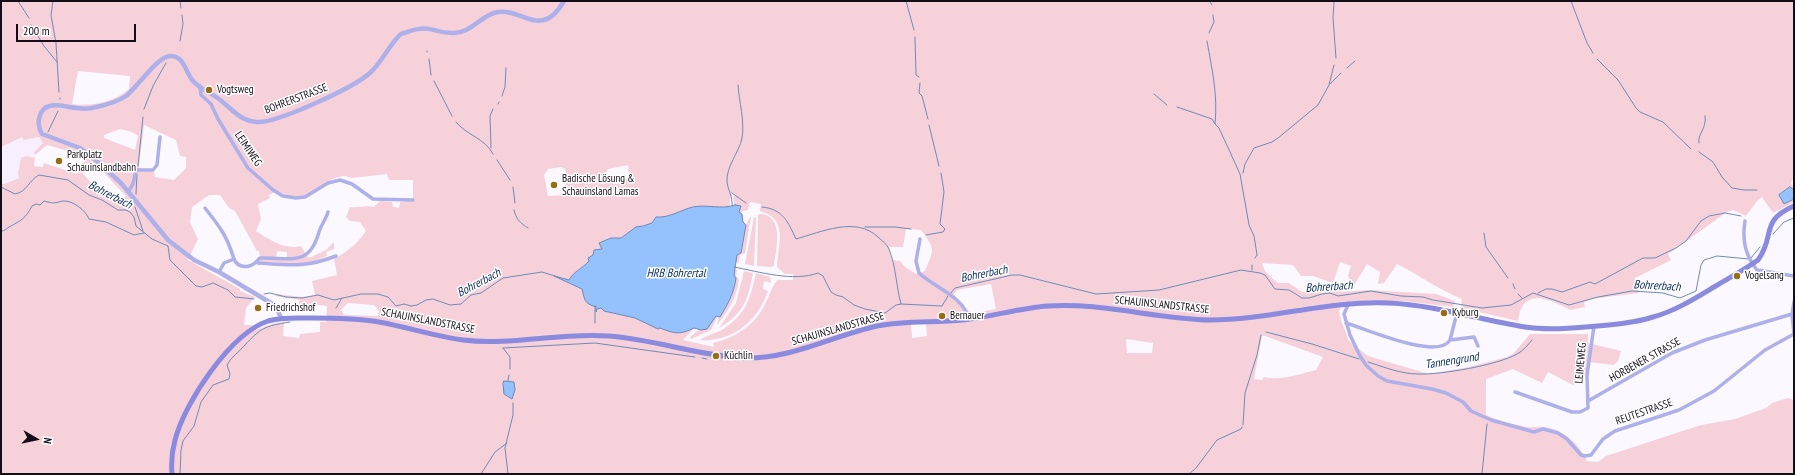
<!DOCTYPE html>
<meta charset="utf-8">
<style>
body{margin:0}
#map{position:relative;width:1795px;height:475px;overflow:hidden;background:#fbf8ff;font-family:"PT Sans Narrow",sans-serif}
canvas{display:block}
.frame{position:absolute;inset:0;border:2px solid #130d18;pointer-events:none}
.north{position:absolute;left:16px;top:419px;width:40px;height:40px;-webkit-text-stroke:3px #fff;paint-order:stroke;rotate:99deg;font-size:11px;font-weight:700;line-height:16px;text-align:center;color:#130d18}
.north::after{content:'';display:block;margin:auto;width:14px;height:18px;background:#130d18;clip-path:polygon(50% 0,100% 100%,50% 72%,0 100%)}
.scale{position:absolute;left:16px;top:24px;width:120px;height:18px;box-sizing:border-box;border:2px solid #130d18;border-top:0;padding-left:5px;font-size:12px;line-height:14px;white-space:nowrap;color:#130d18;-webkit-text-stroke:3px #fff;paint-order:stroke}
</style>
<div id="map">
<canvas width="1795" height="475"></canvas>
<div class="frame"></div>
<div class="north">N</div>
<div class="scale">200 m</div>
</div>
<script>
const g = document.querySelector('canvas').getContext('2d');
g.lineJoin = 'round';
function fillPath(path, color) { g.fillStyle = color; g.fill(path, 'evenodd'); }
function strokePath(path, color, width, dash) { g.strokeStyle = color; g.lineWidth = width; g.lineCap = dash ? 'butt' : 'round'; g.setLineDash(dash || []); g.stroke(path); }
function drawText(font, color, halo, rows, align = 'center') {
  g.font = font + ' "PT Sans Narrow",sans-serif'; g.lineWidth = 3; g.setLineDash([]); g.textBaseline = 'middle'; g.strokeStyle = halo; g.fillStyle = color; for (const [text, x, y, turn = 0] of rows) {
    g.save(); g.translate(x, y); g.rotate((+turn || 0) * Math.PI / 180); g.textAlign = isNaN(turn) ? turn : align; if (halo) g.strokeText(text, 0, 0); g.fillText(text, 0, 0); g.restore();
  }
}
fillPath(new Path2D(`
 M 22,137 L 39,137 L 43,143 L 34,152 L 35,158 L 27,156 L 19,178 L 5,184 L 1,184 L 1,147 Z`), '#f7eefe');
fillPath(new Path2D(`
 M 1,1 L 1794,1 L 1794,178 L 1791,183 L 1794,187 L 1794,190 L 1790,187 L 1790,201 L 1794,199 L 1794,202 L 1773,213 L 1762,197 L 1757,201 L 1746,216 L 1733,210 L 1727,212 L 1668,254 L 1671,260 L 1635,278 L 1639,293 L 1591,299 L 1584,302 L 1585,307 L 1570,310 C 1557,303 1530,288 1521,309 C 1519,312 1519,317 1518,321 L 1461,308 L 1462,299 C 1439,290 1419,275 1397,264 L 1384,283 L 1378,284 L 1380,272 L 1367,264 L 1353,287 L 1348,276 L 1351,266 L 1340,262 L 1333,283 L 1313,276 L 1301,276 L 1293,265 L 1262,263 L 1265,271 L 1273,279 L 1278,283 L 1289,283 L 1302,292 L 1310,292 L 1323,288 L 1340,292 L 1369,290 L 1436,294 L 1455,301 L 1453,307 L 1404,301 L 1346,302 L 1339,310 L 1341,320 L 1349,341 L 1368,356 L 1429,374 L 1469,367 L 1507,357 L 1514,353 L 1530,334 L 1588,334 L 1588,343 L 1621,351 L 1618,361 L 1614,365 L 1588,362 L 1587,374 L 1573,385 L 1548,372 L 1542,383 L 1513,369 L 1486,379 L 1486,415 C 1498,421 1514,424 1527,427 C 1532,428 1538,426 1543,427 C 1561,428 1580,444 1587,461 L 1598,462 L 1606,456 L 1701,425 L 1735,419 L 1766,408 L 1772,403 L 1788,398 L 1794,400 L 1794,474 L 1,474 L 1,184 L 5,184 L 19,178 L 18,173 L 21,158 L 27,156 L 35,158 L 34,166 L 43,167 L 44,163 L 77,174 L 85,159 L 80,157 L 79,154 L 47,145 L 35,155 L 34,152 L 43,143 L 39,137 L 24,140 L 22,137 L 1,147 ZM 78,71 L 130,76 L 129,89 C 113,102 92,107 72,104 ZM 144,125 L 176,140 L 180,156 L 186,157 L 186,168 L 174,180 L 155,177 L 154,172 L 140,171 L 139,166 ZM 120,129 L 132,132 L 138,136 L 135,150 L 104,138 L 104,135 ZM 91,163 L 104,173 L 126,196 L 117,203 L 104,196 L 83,174 L 86,165 ZM 628,165 L 629,178 L 622,182 L 604,182 L 604,176 L 608,169 ZM 561,167 L 565,169 L 567,177 L 565,195 L 548,196 L 544,175 L 548,169 ZM 387,174 L 389,180 L 413,180 L 413,201 L 400,202 L 399,208 L 393,207 L 392,202 L 380,201 L 374,207 C 366,205 359,208 350,207 L 346,217 L 350,221 L 360,222 L 366,231 C 358,243 347,252 334,259 L 337,275 L 312,281 L 315,295 L 302,297 L 276,294 L 275,296 L 300,300 L 298,305 L 311,304 L 327,306 L 326,322 L 320,322 L 320,332 L 300,334 L 299,338 L 283,336 L 284,322 L 272,324 L 256,330 L 252,325 L 244,325 L 246,308 L 255,297 L 240,291 L 240,289 L 188,260 L 198,239 L 190,222 L 192,207 L 209,195 L 220,195 L 229,208 L 235,211 L 257,251 L 259,251 L 260,257 L 276,257 L 277,251 L 287,252 L 287,257 L 298,258 L 305,253 L 301,246 C 286,250 269,240 256,231 L 261,219 L 258,204 L 270,198 L 269,195 L 277,191 C 283,194 294,198 301,197 C 319,193 333,170 352,178 ZM 733,193 L 735,194 L 733,197 L 735,207 L 739,214 L 743,211 L 748,210 L 750,202 L 761,204 L 760,211 C 789,219 778,244 777,267 L 785,274 L 793,274 L 793,280 L 777,280 C 772,287 770,294 766,302 C 757,324 735,338 713,343 L 714,347 L 683,340 L 696,326 L 730,210 L 730,199 ZM 906,229 L 921,230 C 936,250 934,249 925,271 L 916,274 L 905,267 L 900,261 L 892,260 L 889,247 L 903,247 ZM 991,284 L 996,309 C 968,314 972,316 953,295 L 957,290 ZM 348,303 L 374,305 L 379,311 L 378,316 L 344,315 L 341,310 ZM 911,324 L 926,324 L 927,336 L 912,338 ZM 1262,336 L 1265,336 L 1323,357 L 1316,370 C 1300,374 1281,381 1264,377 L 1262,380 L 1254,379 ZM 1126,339 L 1153,343 L 1152,353 L 1127,353 Z
 M 760,214 C 785,215 776,250 774,266 L 772,267 L 757,266 L 758,215 Z
 M 750,217 L 751,217 L 745,253 L 740,255 L 739,263 L 731,261 L 735,247 Z
 M 754,217 L 756,218 L 754,266 L 745,264 Z
 M 333,243 L 334,243 L 334,249 L 326,252 L 327,256 L 307,264 L 260,262 L 258,261 L 261,259 L 293,260 L 307,256 L 309,258 L 326,250 Z
 M 730,268 L 737,270 L 736,276 L 739,280 C 736,298 729,311 717,325 Z
 M 744,271 L 753,273 C 748,300 744,313 719,328 L 736,303 Z
 M 756,273 L 770,277 L 771,283 L 764,281 L 763,289 L 768,291 C 760,315 741,335 716,339 C 710,340 705,341 700,340 C 705,336 713,334 720,331 C 745,316 750,301 756,273 Z
 M 719,313 L 711,330 L 691,339 L 690,337 Z`), '#f6d1da');
const water = new Path2D(`
 M 1790,187 L 1794,190 L 1794,199 L 1784,204 L 1779,195 Z
 M 735,205 L 741,206 L 739,212 L 742,214 L 743,222 L 746,225 L 741,253 L 737,255 L 734,275 L 736,278 C 734,293 728,304 720,317 L 716,316 L 707,329 L 701,330 L 694,328 C 680,335 675,334 660,328 L 658,329 L 635,318 L 604,311 L 601,308 L 597,309 L 596,312 L 596,307 C 584,303 585,301 582,289 L 554,276 L 569,280 C 574,271 582,269 589,261 L 588,258 L 593,255 L 594,250 L 602,249 L 599,243 L 611,238 L 621,238 L 636,227 L 643,226 L 652,223 L 656,217 C 670,218 680,210 693,207 C 707,204 722,210 735,205 Z
 M 504,381 L 514,382 L 515,390 L 512,399 L 504,394 L 503,384 Z`);
fillPath(water, '#95c1fc');
strokePath(water, '#6e8bb8', 1);
strokePath(new Path2D(`
 M 18,1 L 29,18
 M 53,1 L 51,15 L 56,43 L 59,92
 M 180,1 L 181,8
 M 906,1 L 914,30
 M 1334,1 L 1333,18 L 1336,58
 M 1571,1 L 1587,43 L 1593,53
 M 1210,2 L 1212,5
 M 31,25 L 44,46 L 57,62
 M 1209,33 L 1214,22 L 1213,15
 M 915,37 L 916,75 L 919,77
 M 180,41 L 183,24 L 182,15
 M 1207,41 C 1212,70 1218,94 1215,124 L 1219,128 L 1240,174 L 1249,225 L 1254,236 L 1257,255 L 1255,258
 M 427,51 L 427,52
 M 429,59 L 431,75
 M 1597,59 L 1618,80 L 1636,108 L 1640,112 L 1663,122 L 1691,149
 M 1347,68 L 1355,61
 M 434,81 L 452,116
 M 920,83 L 919,93 L 922,96 L 928,119
 M 1330,84 L 1341,73
 M 1154,94 L 1167,105
 M 502,96 L 505,87 L 506,68
 M 60,98 L 60,99
 M 498,104 L 499,102
 M 1177,107 L 1212,119 L 1215,124
 M 144,109 L 153,86 L 166,63
 M 456,122 C 466,135 485,138 493,154
 M 929,125 L 939,166
 M 48,132 L 58,111
 M 1699,143 C 1697,134 1707,129 1705,116
 M 491,148 L 490,116 L 493,109
 M 1699,152 L 1713,162 L 1722,177 L 1732,188 L 1744,190 L 1757,190
 M 497,160 L 510,180
 M 138,166 L 143,117
 M 1243,173 L 1245,164 L 1254,148 L 1272,142 L 1278,138 L 1318,105 L 1329,85 L 1334,65
 M 1,187 L 15,194 C 27,192 29,180 39,175 L 68,180 L 89,195 L 102,200 L 118,210 L 126,210 L 130,212 L 134,217 L 136,226 L 152,239 L 168,246 L 170,260 L 196,286 L 202,287 L 213,283 L 228,290 L 235,297 L 254,299
 M 513,187 L 515,203
 M 732,193 L 746,203
 M 136,194 L 137,174
 M 732,206 C 733,197 728,190 727,182 C 726,166 739,153 742,138 C 745,121 739,102 738,85
 M 135,207 L 143,231
 M 762,207 C 783,209 788,222 796,239 C 821,232 856,216 878,237 C 882,241 887,244 889,249 C 896,266 896,286 901,304
 M 514,210 C 516,219 520,223 528,228
 M 865,227 L 895,227 L 911,229
 M 1,231 C 5,231 6,229 9,227 C 22,220 25,219 32,206 L 36,204 L 40,205 L 44,201 C 55,204 54,203 63,201 C 73,200 86,211 89,219 L 106,222 L 134,235 L 144,233
 M 1484,233 L 1486,247 L 1508,278
 M 1773,234 L 1784,222 L 1794,218
 M 926,235 L 943,232 L 945,229 L 940,224 L 944,192 L 941,173
 M 1794,238 L 1794,254
 M 1751,258 L 1760,247
 M 734,267 C 760,272 793,282 818,273 L 823,276 L 831,292 L 836,295 L 843,297 L 854,305 L 865,309 L 885,313 L 896,305 L 901,304 L 942,306 L 948,296
 M 1252,270 L 1252,265
 M 1513,284 L 1515,289
 M 1538,293 L 1546,289 L 1552,289 L 1562,292 L 1590,282 L 1595,284 L 1643,258 L 1655,258 L 1676,248 L 1686,241 L 1701,221 L 1709,216 L 1725,213 L 1741,216
 M 264,294 L 270,293 L 286,297 L 302,298 L 318,295 L 334,300 L 361,294 L 378,294 L 388,297 L 396,306 L 404,304 L 411,306 L 417,305 L 426,300 L 433,299 L 450,305 L 461,304 L 471,295 L 481,293 L 503,278 L 542,272 L 558,277
 M 950,294 L 955,288 L 1012,275 L 1020,275 L 1096,294 L 1159,290 L 1241,270 L 1260,273 L 1265,275 L 1275,289 L 1289,290 L 1302,298 L 1309,298 L 1322,294 L 1330,293 L 1338,296 L 1371,291 L 1401,296 L 1423,297 L 1433,300 L 1482,308 L 1511,305 L 1533,293 L 1569,305 L 1598,297 L 1632,291 L 1663,293 L 1680,298 L 1696,291 L 1701,265 L 1704,260 L 1717,256 L 1749,259
 M 1518,294 L 1522,298
 M 336,308 L 342,298
 M 595,323 L 595,306
 M 1266,332 L 1312,344 L 1359,359
 M 503,348 L 595,343 L 695,357
 M 503,348 L 510,357 L 510,369
 M 702,358 L 707,359
 M 1368,362 C 1384,367 1401,374 1418,374 C 1440,375 1498,365 1517,354 C 1523,351 1528,345 1532,340
 M 508,381 L 509,375
 M 1243,425 L 1245,393 L 1257,355 L 1261,335
 M 180,474 L 181,450 L 183,441 L 194,426 L 201,402 L 213,385 L 229,379 L 230,374 L 227,365 C 231,357 238,353 244,346 C 261,328 264,326 290,322
 M 481,474 L 495,452 L 507,443
 M 508,474 L 505,448 L 513,415 L 513,403
 M 1189,474 L 1196,468 L 1217,440 L 1241,429 L 1242,427
 M 1482,474 L 1487,424`), '#6e8bb8', 1);
strokePath(new Path2D(`
 M 200,86 L 201,95 L 211,104 L 218,119 L 248,168 L 273,190 L 283,196 L 296,198 L 305,197 L 328,183 L 340,180 L 352,184 L 373,199 L 413,200
 M 128,192 L 133,184 L 136,170 L 153,170 L 157,165 L 160,137
 M 205,208 C 220,227 227,236 234,259
 M 328,212 C 326,219 321,225 319,232 C 309,268 290,257 260,258 L 256,262 L 258,263 C 290,265 305,268 336,256
 M 1745,221 C 1742,240 1745,255 1757,270 L 1794,276
 M 920,239 L 916,261 L 919,273 C 935,288 963,296 969,319
 M 219,272 L 224,263 L 234,259 C 238,269 250,268 256,262
 M 1794,302 L 1792,314 L 1794,334
 M 1349,303 L 1344,314 L 1350,335 L 1360,356 L 1366,365 L 1378,376 L 1387,381 L 1432,389 L 1446,393 L 1463,402 L 1471,411 L 1491,420 L 1534,432 L 1543,429 L 1558,433 L 1567,439 L 1581,455 L 1585,456 L 1591,455 L 1603,439 L 1615,431 L 1679,410 L 1714,391 L 1765,350 L 1794,334
 M 1346,323 C 1364,328 1438,361 1450,340 L 1457,313
 M 1450,340 L 1474,337 L 1478,346
 M 1515,392 L 1572,412 L 1580,412 L 1588,408 L 1587,375 L 1594,326
 M 1588,401 L 1672,353 L 1705,340 L 1792,314`), '#aeb0e9', 3.5);
strokePath(new Path2D(`
 M 281,318 L 276,306 L 219,272 L 194,260 L 168,240 L 121,183 L 90,155 L 80,148 L 42,134 C 39,129 38,124 39,119 C 43,98 63,107 77,108 C 83,109 90,109 96,107 C 106,105 117,102 126,96 C 137,88 158,55 171,56 C 184,56 186,73 193,81 C 200,89 211,93 219,99 C 232,109 240,121 257,122 C 278,123 355,87 371,72 C 381,63 392,41 401,34 C 404,33 408,32 410,31 C 430,24 436,34 454,33 C 470,33 479,18 494,13 C 522,5 540,42 564,1`), '#aeb0e9', 4.5);
strokePath(new Path2D(`
 M 172,474 C 171,463 172,451 175,440 C 185,402 230,334 268,321 C 281,317 296,318 310,318 C 333,318 356,318 379,322 C 407,327 434,336 463,340 C 511,346 560,332 609,336 C 654,339 698,356 744,358 C 792,359 832,336 877,326 C 906,320 934,323 963,320 C 991,317 1019,308 1048,306 C 1100,302 1156,319 1210,320 C 1270,320 1329,300 1389,303 C 1435,305 1480,320 1525,327 C 1545,330 1564,329 1585,327 C 1608,325 1630,324 1653,317 C 1675,311 1694,299 1714,287 C 1729,278 1744,270 1758,260 C 1776,236 1759,221 1794,206`), '#8a8ade', 5);
for (const [x, y, r, color] of [
 [209,90,4,"#946d16"],
 [59,161,4,"#946d16"],
 [554,185,4,"#946d16"],
 [1737,276,4,"#946d16"],
 [258,308,4,"#946d16"],
 [1444,313,4,"#946d16"],
 [942,316,4,"#946d16"],
 [716,356,4,"#946d16"]
]) { const dot = new Path2D(); dot.arc(x, y, r, 0, 2 * Math.PI); g.fillStyle = color; g.fill(dot); strokePath(dot, '#fff', 1.5); }
drawText('11px', '#130d18', '#fff', [
 ["Vogtsweg",217,90],
 ["Parkplatz",67,155],
 ["Schauinslandbahn",67,168],
 ["Badische Lösung &",562,179],
 ["Schauinsland Lamas",562,192],
 ["Vogelsang",1745,276],
 ["Friedrichshof",266,308],
 ["Kyburg",1452,313],
 ["Bernauer",950,316],
 ["Küchlin",724,356]
], 'left');
drawText('11px', '#130d18', '#fff', [
 ["BOHRERSTRASSE",296,99,-21],
 ["LEIMIWEG",248,149,56],
 ["SCHAUINSLANDSTRASSE",1162,305,6],
 ["SCHAUINSLANDSTRASSE",428,321,11],
 ["SCHAUINSLANDSTRASSE",838,329,-16],
 ["HORBENER STRASSE",1645,360,-29],
 ["LEIMEWEG",1581,363,-85],
 ["REUTESTRASSE",1644,412,-19]
]);
drawText('italic 12px', '#103461', '#fff', [
 ["Bohrerbach",110,195,27],
 ["HRB Bohrertal",676,274],
 ["Bohrerbach",984,274,-11],
 ["Bohrerbach",479,283,-28],
 ["Bohrerbach",1657,286,3],
 ["Bohrerbach",1329,287,-4],
 ["Tannengrund",1452,361,-9]
]);
</script>
